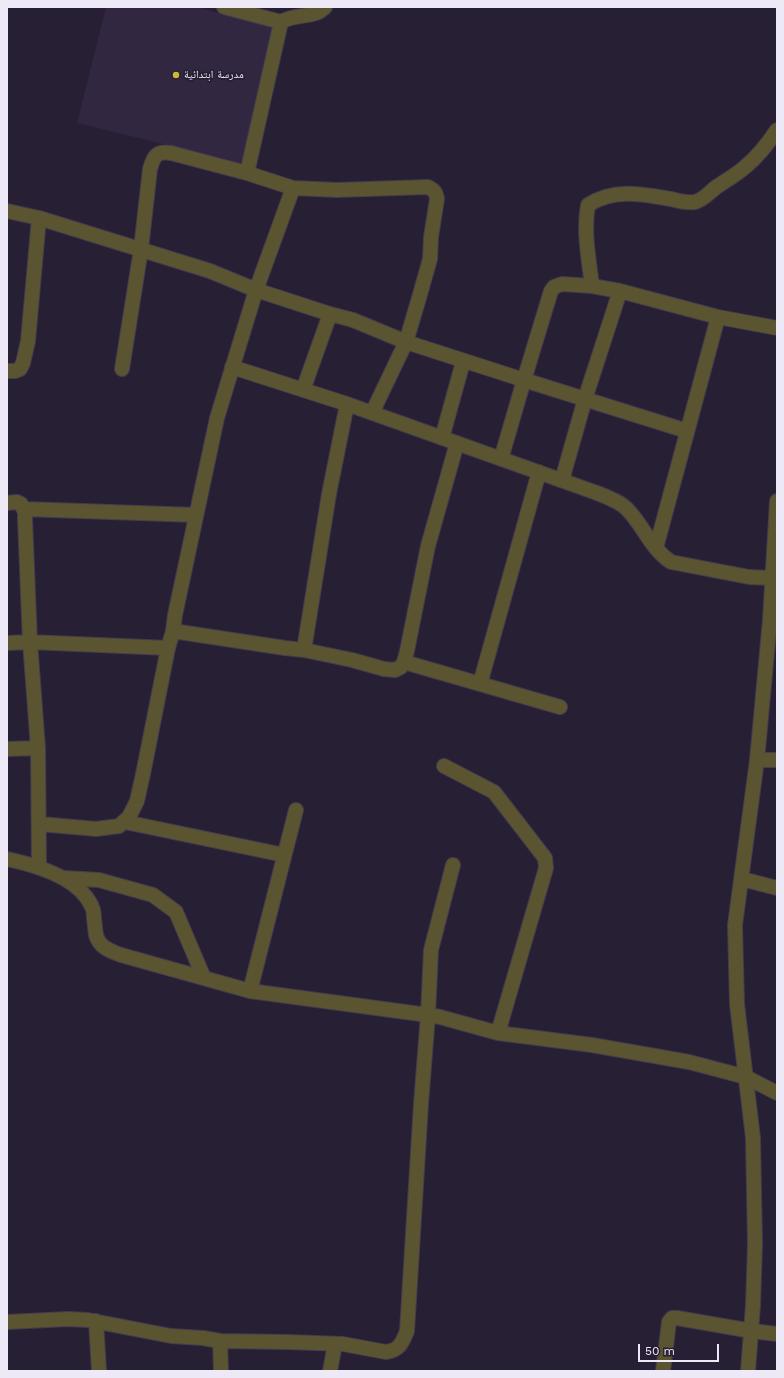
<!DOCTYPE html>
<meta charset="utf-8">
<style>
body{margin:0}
#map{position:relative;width:784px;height:1378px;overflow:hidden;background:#271f33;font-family:"Work Sans",sans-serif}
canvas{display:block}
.frame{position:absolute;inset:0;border:8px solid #eee9f7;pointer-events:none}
.scale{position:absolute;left:638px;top:1344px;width:81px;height:18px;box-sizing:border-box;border:2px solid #eee9f7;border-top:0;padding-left:5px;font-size:12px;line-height:14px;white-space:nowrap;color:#eee9f7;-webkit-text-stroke:3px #271f33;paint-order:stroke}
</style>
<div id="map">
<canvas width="784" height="1378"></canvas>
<div class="frame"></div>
<div class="scale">50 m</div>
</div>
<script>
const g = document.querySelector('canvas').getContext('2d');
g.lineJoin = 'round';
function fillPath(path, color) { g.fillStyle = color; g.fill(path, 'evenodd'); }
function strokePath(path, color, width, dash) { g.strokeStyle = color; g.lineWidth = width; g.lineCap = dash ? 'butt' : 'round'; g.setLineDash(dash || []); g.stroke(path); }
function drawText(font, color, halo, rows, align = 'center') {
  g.font = font + ' "Work Sans","Noto Naskh Arabic",sans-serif'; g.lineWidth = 3.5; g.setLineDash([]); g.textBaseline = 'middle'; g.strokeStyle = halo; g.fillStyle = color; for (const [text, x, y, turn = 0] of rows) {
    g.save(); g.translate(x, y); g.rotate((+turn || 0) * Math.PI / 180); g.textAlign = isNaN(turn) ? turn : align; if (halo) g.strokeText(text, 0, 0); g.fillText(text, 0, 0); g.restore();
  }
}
fillPath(new Path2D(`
 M 106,7 L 196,7 L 275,27 L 241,163 L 77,123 Z`), '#312740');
const minor = new Path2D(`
 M 224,7 L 281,22
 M 247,173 L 281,22 C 295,13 314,19 325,7
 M 7,211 L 39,218 L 210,271 L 256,290 L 330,314 L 353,320 L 406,342 L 524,380 L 501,459
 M 592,286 C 589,260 583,231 588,205 C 614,188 642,194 671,199 C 678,201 687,203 695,202 C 703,200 709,193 715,188 C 725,181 736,175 745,167 C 756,158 769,142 777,130
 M 232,367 L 347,404 L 597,493 C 607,497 619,501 627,509 C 643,525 651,549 671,562 L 749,577 L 772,578
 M 122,369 L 141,249 L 150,169 C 154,155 157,151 171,153 L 247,173 L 293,188 L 337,190 L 428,187 C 434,190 436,192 437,199 L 431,237 L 430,259 L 419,298 L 406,342 L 372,413
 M 7,371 L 15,371 L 20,369 L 23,363 L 28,341 L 39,218
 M 303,390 L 330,314
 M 687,431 L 524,380 L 551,291 L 554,287 L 562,284 L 592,286 L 620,291 L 718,317 L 777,328
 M 442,438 L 463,362
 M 562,480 L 585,399 L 620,291
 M 7,503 L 17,502 L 21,504 L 25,512 L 25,519 L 30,642 L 38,748 L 39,867
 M 24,509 L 196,515
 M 656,548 L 718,317
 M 173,631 L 285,648 L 304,650 L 352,660 L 384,669 L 395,670 L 401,667 L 404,662 L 407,651 L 428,546 L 457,443
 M 7,643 L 30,642 L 168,648
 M 304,650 L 329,494 L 347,404
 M 404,662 L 560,707
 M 480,684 L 539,472
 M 7,749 L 38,748
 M 757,760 L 777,760
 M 444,766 L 494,792 L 545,858 L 546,868 L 498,1033
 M 125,822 L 284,855
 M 40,824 L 96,829 L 119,826 L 129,817 L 137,801 L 143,774 L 168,648 L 173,631 L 175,615 L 217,418 L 256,290 L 293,188
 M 7,859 C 35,865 80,878 92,907 C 94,911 94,915 94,919 C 95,924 95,930 96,935 C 99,947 110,951 121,955 L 250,991 L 428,1015 L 431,950 L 453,865
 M 64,878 L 99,880 L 153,895 L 176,912 L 204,978
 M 742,879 L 777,888
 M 250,991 L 296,810
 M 96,1321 L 99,1371
 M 7,1322 L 68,1319 L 88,1320 L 171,1336 L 203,1338 L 220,1341 L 288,1342 L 343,1344 L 386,1352 C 400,1350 402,1343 407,1331 L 421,1104 L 428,1015 L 440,1017 L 498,1033 L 592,1045 L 689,1062 L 746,1077 L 777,1093
 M 220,1341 L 221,1371
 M 330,1371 L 335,1344
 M 663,1371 L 669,1322 L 672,1318 L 677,1318 L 752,1331 L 777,1334
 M 748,1371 L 753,1305 L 755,1245 L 753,1138 L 737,1004 L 735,925 L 757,760 L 770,620 L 777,501`);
strokePath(minor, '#433b4e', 16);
strokePath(minor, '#5a5431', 14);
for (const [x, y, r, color] of [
 [176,75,4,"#cdb938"]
]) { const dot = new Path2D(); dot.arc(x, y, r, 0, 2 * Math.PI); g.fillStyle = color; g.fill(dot); strokePath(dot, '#271f33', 1.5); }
drawText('11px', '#eee9f7', '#271f33', [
 ["مدرسة ابتدائية",184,75]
], 'left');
</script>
